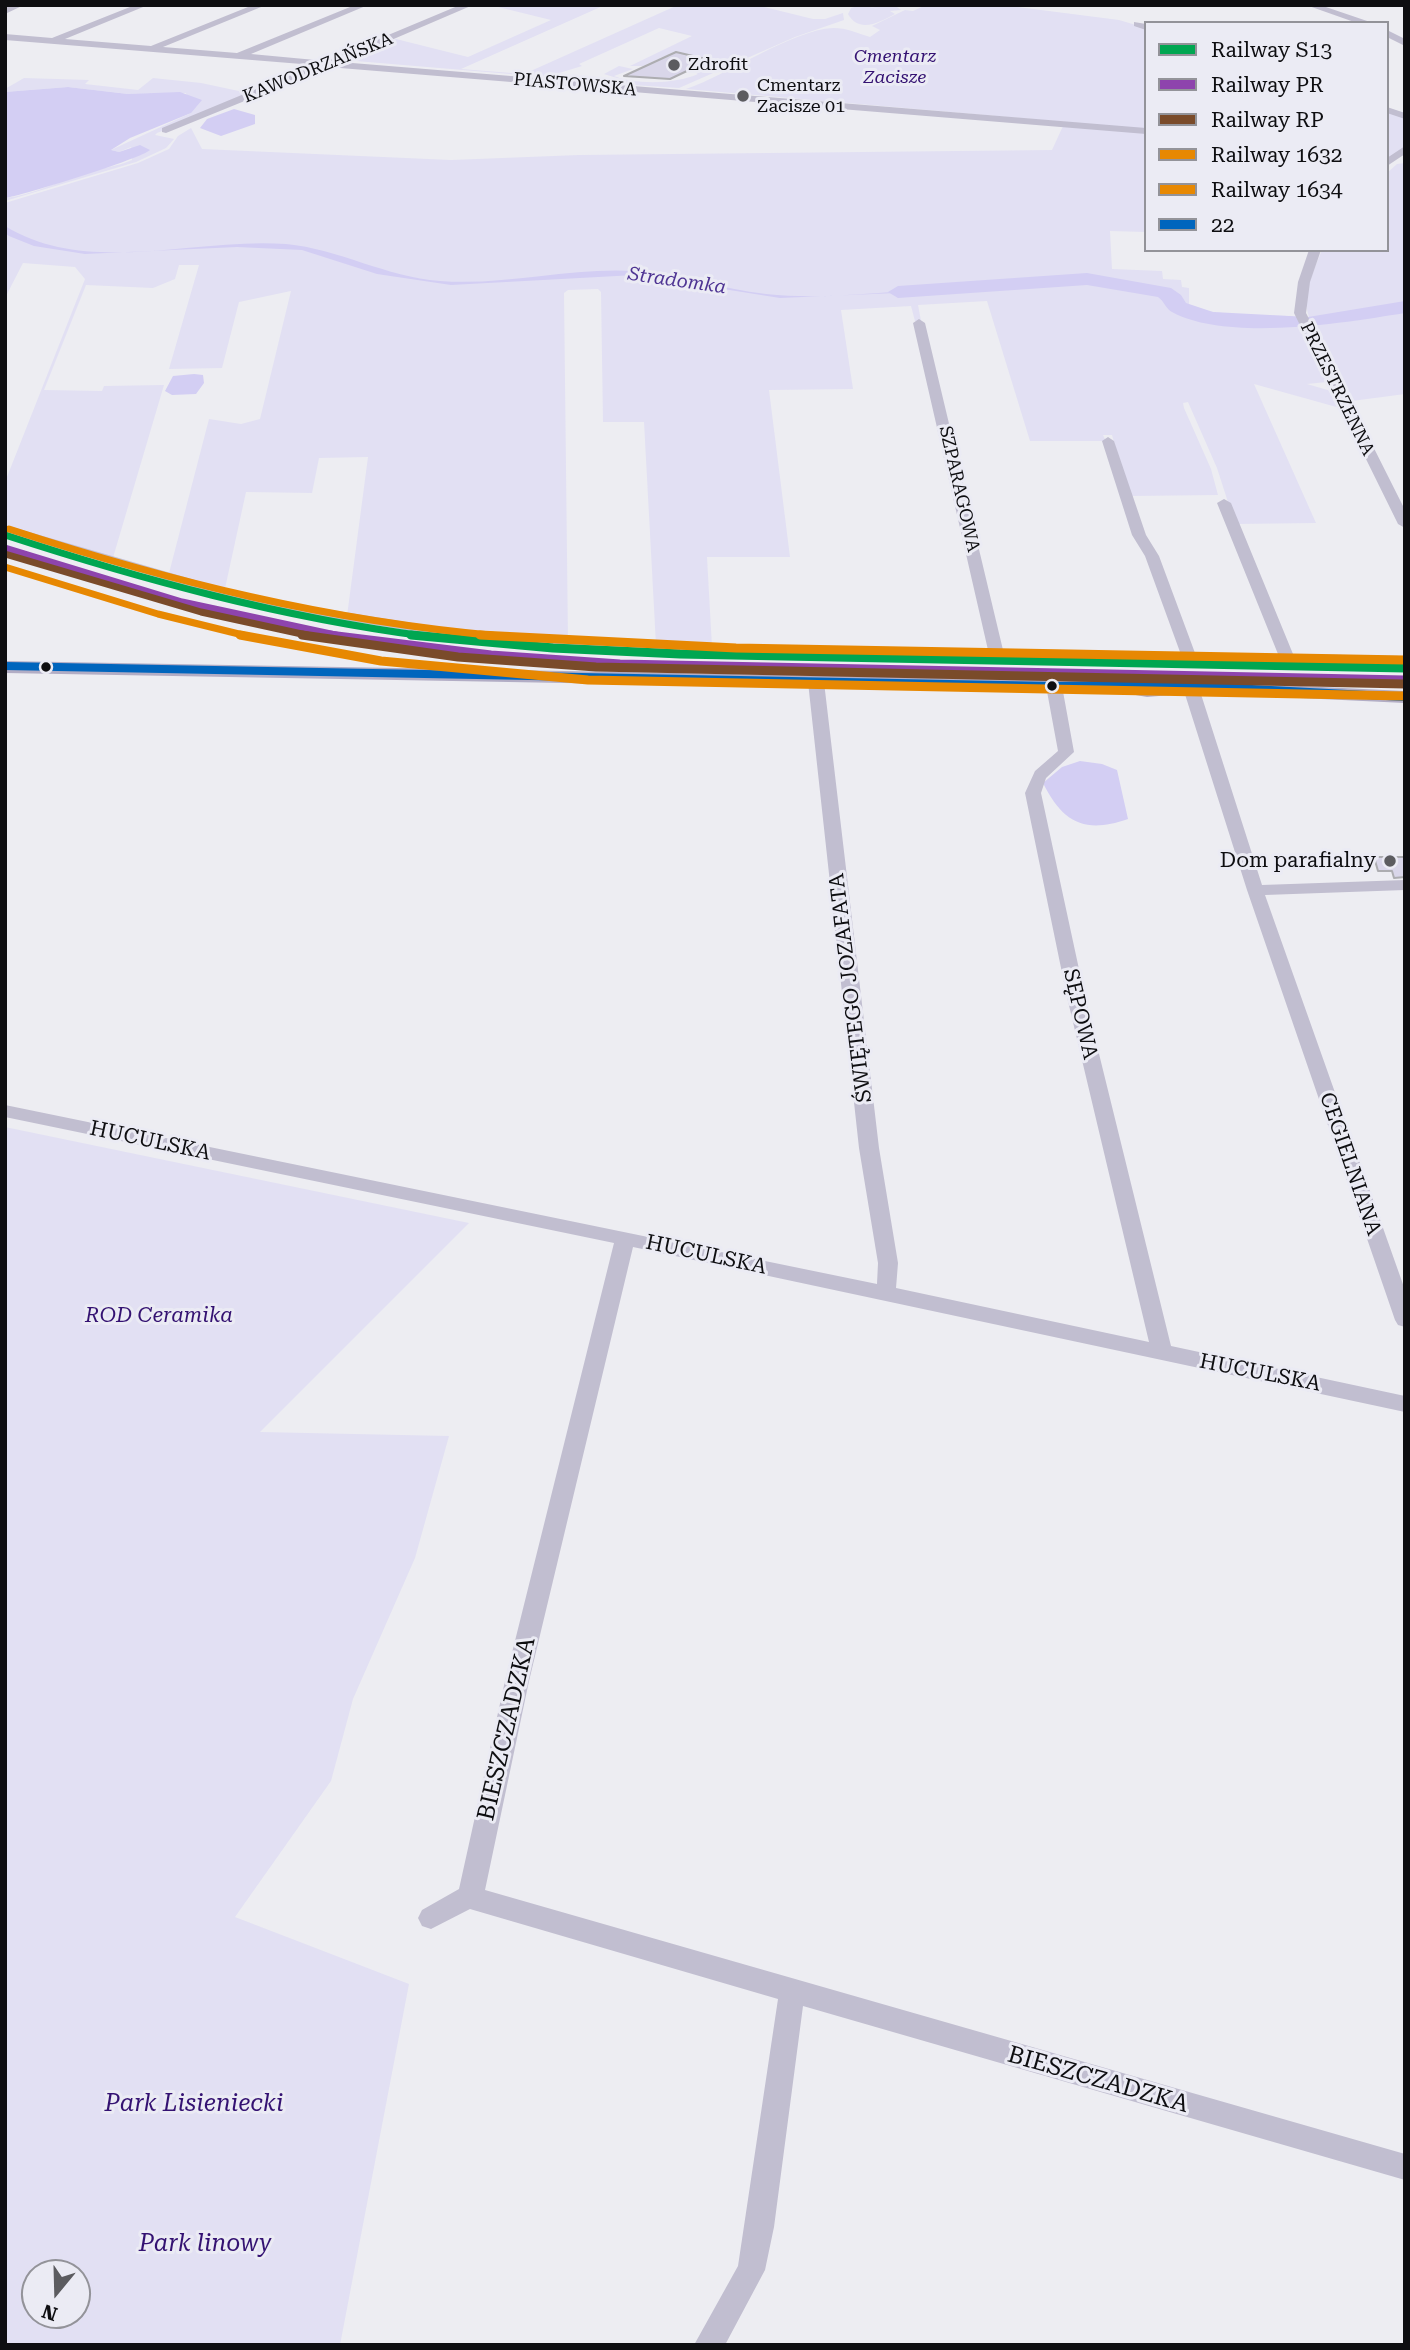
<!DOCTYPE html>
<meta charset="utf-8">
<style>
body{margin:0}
#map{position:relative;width:1410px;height:2350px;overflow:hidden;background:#ededf2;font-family:"Roboto Serif",serif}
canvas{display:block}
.frame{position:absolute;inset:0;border:7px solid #0e0e11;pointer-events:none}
.legend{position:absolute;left:1144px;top:21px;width:245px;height:231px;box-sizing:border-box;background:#ebebf4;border:2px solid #939399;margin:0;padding:9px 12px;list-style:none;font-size:21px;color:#0e0e11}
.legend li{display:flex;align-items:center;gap:14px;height:35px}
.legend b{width:35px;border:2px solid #939399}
.north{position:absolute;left:21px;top:2259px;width:70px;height:70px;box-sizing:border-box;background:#ebebf4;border:2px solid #939399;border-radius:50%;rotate:199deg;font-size:19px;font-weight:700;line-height:28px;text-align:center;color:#0e0e11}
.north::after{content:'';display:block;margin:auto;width:24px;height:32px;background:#5c5c60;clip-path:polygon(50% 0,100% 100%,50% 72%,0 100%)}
</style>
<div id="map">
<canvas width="1410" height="2350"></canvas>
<div class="frame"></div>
<ul class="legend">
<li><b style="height:9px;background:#00a651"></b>Railway S13</li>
<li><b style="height:9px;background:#8e44ad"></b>Railway PR</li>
<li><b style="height:9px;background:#7a4b2a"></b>Railway RP</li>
<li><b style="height:9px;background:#e78802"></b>Railway 1632</li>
<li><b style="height:9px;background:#e78802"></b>Railway 1634</li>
<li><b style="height:9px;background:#0065bd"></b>22</li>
</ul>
<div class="north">N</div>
</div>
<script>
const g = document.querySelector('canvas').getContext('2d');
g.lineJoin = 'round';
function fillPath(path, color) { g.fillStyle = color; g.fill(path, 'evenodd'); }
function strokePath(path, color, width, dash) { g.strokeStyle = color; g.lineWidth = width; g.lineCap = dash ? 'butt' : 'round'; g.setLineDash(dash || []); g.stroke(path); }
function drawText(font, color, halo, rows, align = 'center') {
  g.font = font + ' "Roboto Serif",serif'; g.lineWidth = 6; g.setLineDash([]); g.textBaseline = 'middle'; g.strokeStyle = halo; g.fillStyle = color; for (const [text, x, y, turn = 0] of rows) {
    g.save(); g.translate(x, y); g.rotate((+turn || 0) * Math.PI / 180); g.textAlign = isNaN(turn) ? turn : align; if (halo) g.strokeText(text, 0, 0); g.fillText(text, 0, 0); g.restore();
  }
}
fillPath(new Path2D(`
 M 490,5 L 605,5 L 461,69 L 524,74 L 678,5 L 756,5 L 813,19 L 825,19 L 843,13 L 844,20 L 795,37 L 679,88 L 618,84 L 620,79 L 604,74 L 619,66 L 633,69 L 614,76 C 636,85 676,84 698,74 L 691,70 L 709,60 L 676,51 L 643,66 L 630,66 L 692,36 L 659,28 L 579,64 L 582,66 L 546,77 L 344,60 L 396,39 L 468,57 L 551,20 Z
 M 861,5 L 882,10 L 864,5 L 908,5 L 897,7 L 901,10 L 890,11 L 895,14 C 880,22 859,34 848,14 L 851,8 Z
 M 926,5 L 1002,5 L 1119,20 L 1146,28 L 1146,129 L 686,89 C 728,75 792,30 833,28 C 847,28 857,33 870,37 L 880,30 L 872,26 L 905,10 L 913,11 Z
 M 24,78 L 89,80 L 85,84 L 138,90 L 153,78 L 201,83 L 253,94 L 157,133 L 155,135 L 174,139 L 166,148 L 136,162 L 5,201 L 5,198 C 33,195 58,181 84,173 C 100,168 117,167 132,160 L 131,147 L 119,152 L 111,150 L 191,113 L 186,93 L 128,94 L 68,87 L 5,92 L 5,89 Z
 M 1387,112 L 1405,118 L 1405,146 L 1387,161 Z
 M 1063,126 L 1146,133 L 1146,232 L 1110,231 L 1112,269 L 1162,271 L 1163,279 L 1181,280 L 1182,287 L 1189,288 L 1189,309 L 1240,315 L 1293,316 L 1327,382 L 1307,384 L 1331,391 L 1340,408 L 1254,384 L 1316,523 L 1235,524 L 1217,468 L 1188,402 L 1183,403 L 1184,408 L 1211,469 L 1218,495 L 1130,496 L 1112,435 L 1103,435 L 1106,441 L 1030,441 L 987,301 L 918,305 L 921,321 L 915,321 L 911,306 L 841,310 L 853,389 L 769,390 L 790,557 L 707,557 L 712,647 L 656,645 L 644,422 L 603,422 L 601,292 L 598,289 L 568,290 L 564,293 L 568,642 L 429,630 L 347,616 L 368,457 L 319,458 L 312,493 L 246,492 L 224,593 L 168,577 L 209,419 L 241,424 L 260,419 L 291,291 L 239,302 L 222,368 L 169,369 L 199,265 L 179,265 L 175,279 L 153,288 L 86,285 L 44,390 L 102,391 L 104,386 L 164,385 L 112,561 L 5,526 L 5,482 L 85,279 L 75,267 L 23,263 L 5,298 L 5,203 L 138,163 L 169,149 L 178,136 L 191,128 L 202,149 L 451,160 L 579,155 L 1052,150 Z
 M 1405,163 L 1405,394 L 1352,401 C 1340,389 1309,325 1307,309 C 1304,290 1315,267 1322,250 L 1387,250 L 1387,173 L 1397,164 Z
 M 5,1127 L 469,1223 L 260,1432 L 449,1436 L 415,1558 L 353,1699 L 331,1781 L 235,1917 L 409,1984 L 340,2345 L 5,2345 ZM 35,2273 L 77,2273 L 77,2315 L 35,2315 Z`), '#e2e0f3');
fillPath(new Path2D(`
 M 68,87 L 128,94 L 180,92 L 202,100 L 191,113 L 130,138 L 111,150 L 119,152 L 140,145 L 150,150 C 143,158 21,196 5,198 L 5,92 Z
 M 234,109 L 255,115 L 255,124 L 221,136 L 200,128 L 207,119 Z
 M 5,226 C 88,277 195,237 286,244 C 339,249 386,277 440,281 C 505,286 570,267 635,271 C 679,274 722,289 766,294 C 823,300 883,292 940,288 L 942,291 L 780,298 L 635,275 L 451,285 L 377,274 L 302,250 L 237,247 L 85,254 L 34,246 L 9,236 L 5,233 Z
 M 194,374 L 203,375 L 204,383 L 196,394 L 172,395 L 165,391 L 173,376 Z
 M 1080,761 L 1102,764 L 1117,770 L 1128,819 C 1085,834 1063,823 1043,783 L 1062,767 Z`), '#d3cef3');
fillPath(new Path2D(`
 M 1087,273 L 1171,288 L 1181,295 L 1186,303 L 1213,312 L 1308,317 L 1405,301 L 1405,313 C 1344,323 1227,342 1172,312 C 1166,309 1164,301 1158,297 L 1087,285 L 898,298 L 888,292 L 898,286 Z`), '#d3cef3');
const building = new Path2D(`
 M 676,52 L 710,60 L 670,79 L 624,76 Z
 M 1374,857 L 1405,857 L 1405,877 L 1394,878 L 1392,871 L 1378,871 Z`);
fillPath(building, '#d9d6e9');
strokePath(building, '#adadb1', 2);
fillPath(new Path2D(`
 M 11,5 L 24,5 L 5,14 L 5,8 Z
 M 135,5 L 148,5 L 65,39 L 151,46 L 253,5 L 266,5 L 163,47 L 237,53 L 355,5 L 368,5 L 251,54 L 326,61 L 460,5 L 473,5 L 340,62 L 1146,128 L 1146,134 L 328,67 L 166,133 L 162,132 L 162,128 L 314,65 L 5,40 L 5,34 L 52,38 Z
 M 1306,5 L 1320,5 L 1373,23 L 1357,23 Z
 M 1134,22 L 1146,24 L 1146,30 L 1134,26 Z
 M 1387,30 L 1405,39 L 1405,46 L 1387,37 Z
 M 1387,107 L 1405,113 L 1405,119 L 1387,113 Z
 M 1405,146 L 1405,154 L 1387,166 L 1387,158 Z
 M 1309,250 L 1321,250 L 1310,282 L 1306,313 L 1405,510 L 1405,528 L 1398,524 L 1294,313 L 1298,282 Z
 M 919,319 L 925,323 L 1003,650 L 1180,652 L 1145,556 L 1132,535 L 1102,441 L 1108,437 L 1114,441 L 1146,535 L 1159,556 L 1195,653 L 1278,654 L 1217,503 L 1224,499 L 1231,503 L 1293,654 L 1405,656 L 1405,664 L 762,655 L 598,650 L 468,640 L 255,606 L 5,533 L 5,525 L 257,598 L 468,632 L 598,642 L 988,650 L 913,323 Z
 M 816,677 L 824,682 L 879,1148 L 898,1263 L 896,1288 L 1149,1342 L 1067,997 L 1025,793 L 1035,771 L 1058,751 L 1046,686 L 1054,681 L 1062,686 L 1074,752 L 1046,778 L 1041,793 L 1085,997 L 1171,1346 L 1405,1396 L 1405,1412 L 633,1247 L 529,1681 L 485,1890 L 1405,2154 L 1405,2180 L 803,2006 L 774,2227 L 765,2270 L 725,2345 L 694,2345 L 738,2266 L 778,1999 L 470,1909 L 431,1929 L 422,1926 L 418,1918 L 422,1910 L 459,1889 L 505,1681 L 614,1243 L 5,1117 L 5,1105 L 877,1284 L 878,1263 L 859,1148 L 808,682 Z
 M 1191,683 L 1199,688 L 1262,885 L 1405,880 L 1405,890 L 1265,895 L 1405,1290 L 1405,1327 L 1398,1325 L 1395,1320 L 1247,890 L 1183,688 Z`), '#c1bed0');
fillPath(new Path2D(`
 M 5,661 L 1124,681 L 1147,685 L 1175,680 L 1405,691 L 1405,703 L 1195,693 L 1147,697 L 1124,693 L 5,673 Z`), '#b2adc5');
strokePath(new Path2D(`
 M 5,666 L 1054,686 L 1156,684 L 1405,697`), '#0065bd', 8);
strokePath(new Path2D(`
 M 5,535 C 143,580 280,617 424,636`), '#00a651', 7);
strokePath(new Path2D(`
 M 411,635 L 553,648 L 680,654 L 1405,668`), '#00a651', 9);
strokePath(new Path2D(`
 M 5,548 L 182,602 L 340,636`), '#8e44ad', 7);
strokePath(new Path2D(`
 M 329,635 L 491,655 L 620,664 L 1405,680`), '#8e44ad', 9);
strokePath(new Path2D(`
 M 5,554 L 201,612 L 311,636`), '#7a4b2a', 7);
strokePath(new Path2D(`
 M 302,635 L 458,657 L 596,667 L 1405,684`), '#7a4b2a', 9);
strokePath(new Path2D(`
 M 9,529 C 172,582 328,621 500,636`), '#e78802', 7);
strokePath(new Path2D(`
 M 480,635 L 736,648 L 1405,660`), '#e78802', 9);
strokePath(new Path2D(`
 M 5,567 L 158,614 L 247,636`), '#e78802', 7);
strokePath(new Path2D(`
 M 240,635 L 381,661 L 588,680 L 1405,696`), '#e78802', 9);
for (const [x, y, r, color] of [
 [674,65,7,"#5c5c60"],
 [743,96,7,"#5c5c60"],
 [46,667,6,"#0e0e11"],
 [1052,686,6,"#0e0e11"],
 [1390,861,7,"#5c5c60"]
]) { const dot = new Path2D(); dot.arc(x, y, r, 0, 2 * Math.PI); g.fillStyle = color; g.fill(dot); strokePath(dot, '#ebebf4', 2.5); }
drawText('italic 18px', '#341272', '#ebebf4', [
 ["Cmentarz",895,57],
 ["Zacisze",895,78]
]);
drawText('18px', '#0e0e11', '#ebebf4', [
 ["Zdrofit",688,65],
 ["Cmentarz",757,86],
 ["Zacisze 01",757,107]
], 'left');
drawText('18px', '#0e0e11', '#ebebf4', [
 ["KAWODRZAŃSKA",318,68,-22],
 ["PIASTOWSKA",575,85,5],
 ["PRZESTRZENNA",1337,389,64],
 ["SZPARAGOWA",959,489,77]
]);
drawText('italic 19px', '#4e3493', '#ebebf4', [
 ["Stradomka",677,281,8]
]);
drawText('21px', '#0e0e11', '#ebebf4', [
 ["Dom parafialny",1376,861]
], 'right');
drawText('21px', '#0e0e11', '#ebebf4', [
 ["ŚWIĘTEGO JOZAFATA",851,988,-97],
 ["SĘPOWA",1080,1014,77],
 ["HUCULSKA",150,1141,12],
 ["CEGIELNIANA",1350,1164,71],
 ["HUCULSKA",706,1255,12],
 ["HUCULSKA",1260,1373,11]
]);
drawText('italic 21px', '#341272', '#ebebf4', [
 ["ROD Ceramika",159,1316]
]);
drawText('24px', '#0e0e11', '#ebebf4', [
 ["BIESZCZADZKA",507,1729,-77],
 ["BIESZCZADZKA",1098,2080,16]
]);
drawText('italic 24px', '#341272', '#ebebf4', [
 ["Park Lisieniecki",194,2104],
 ["Park linowy",205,2244]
]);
</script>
